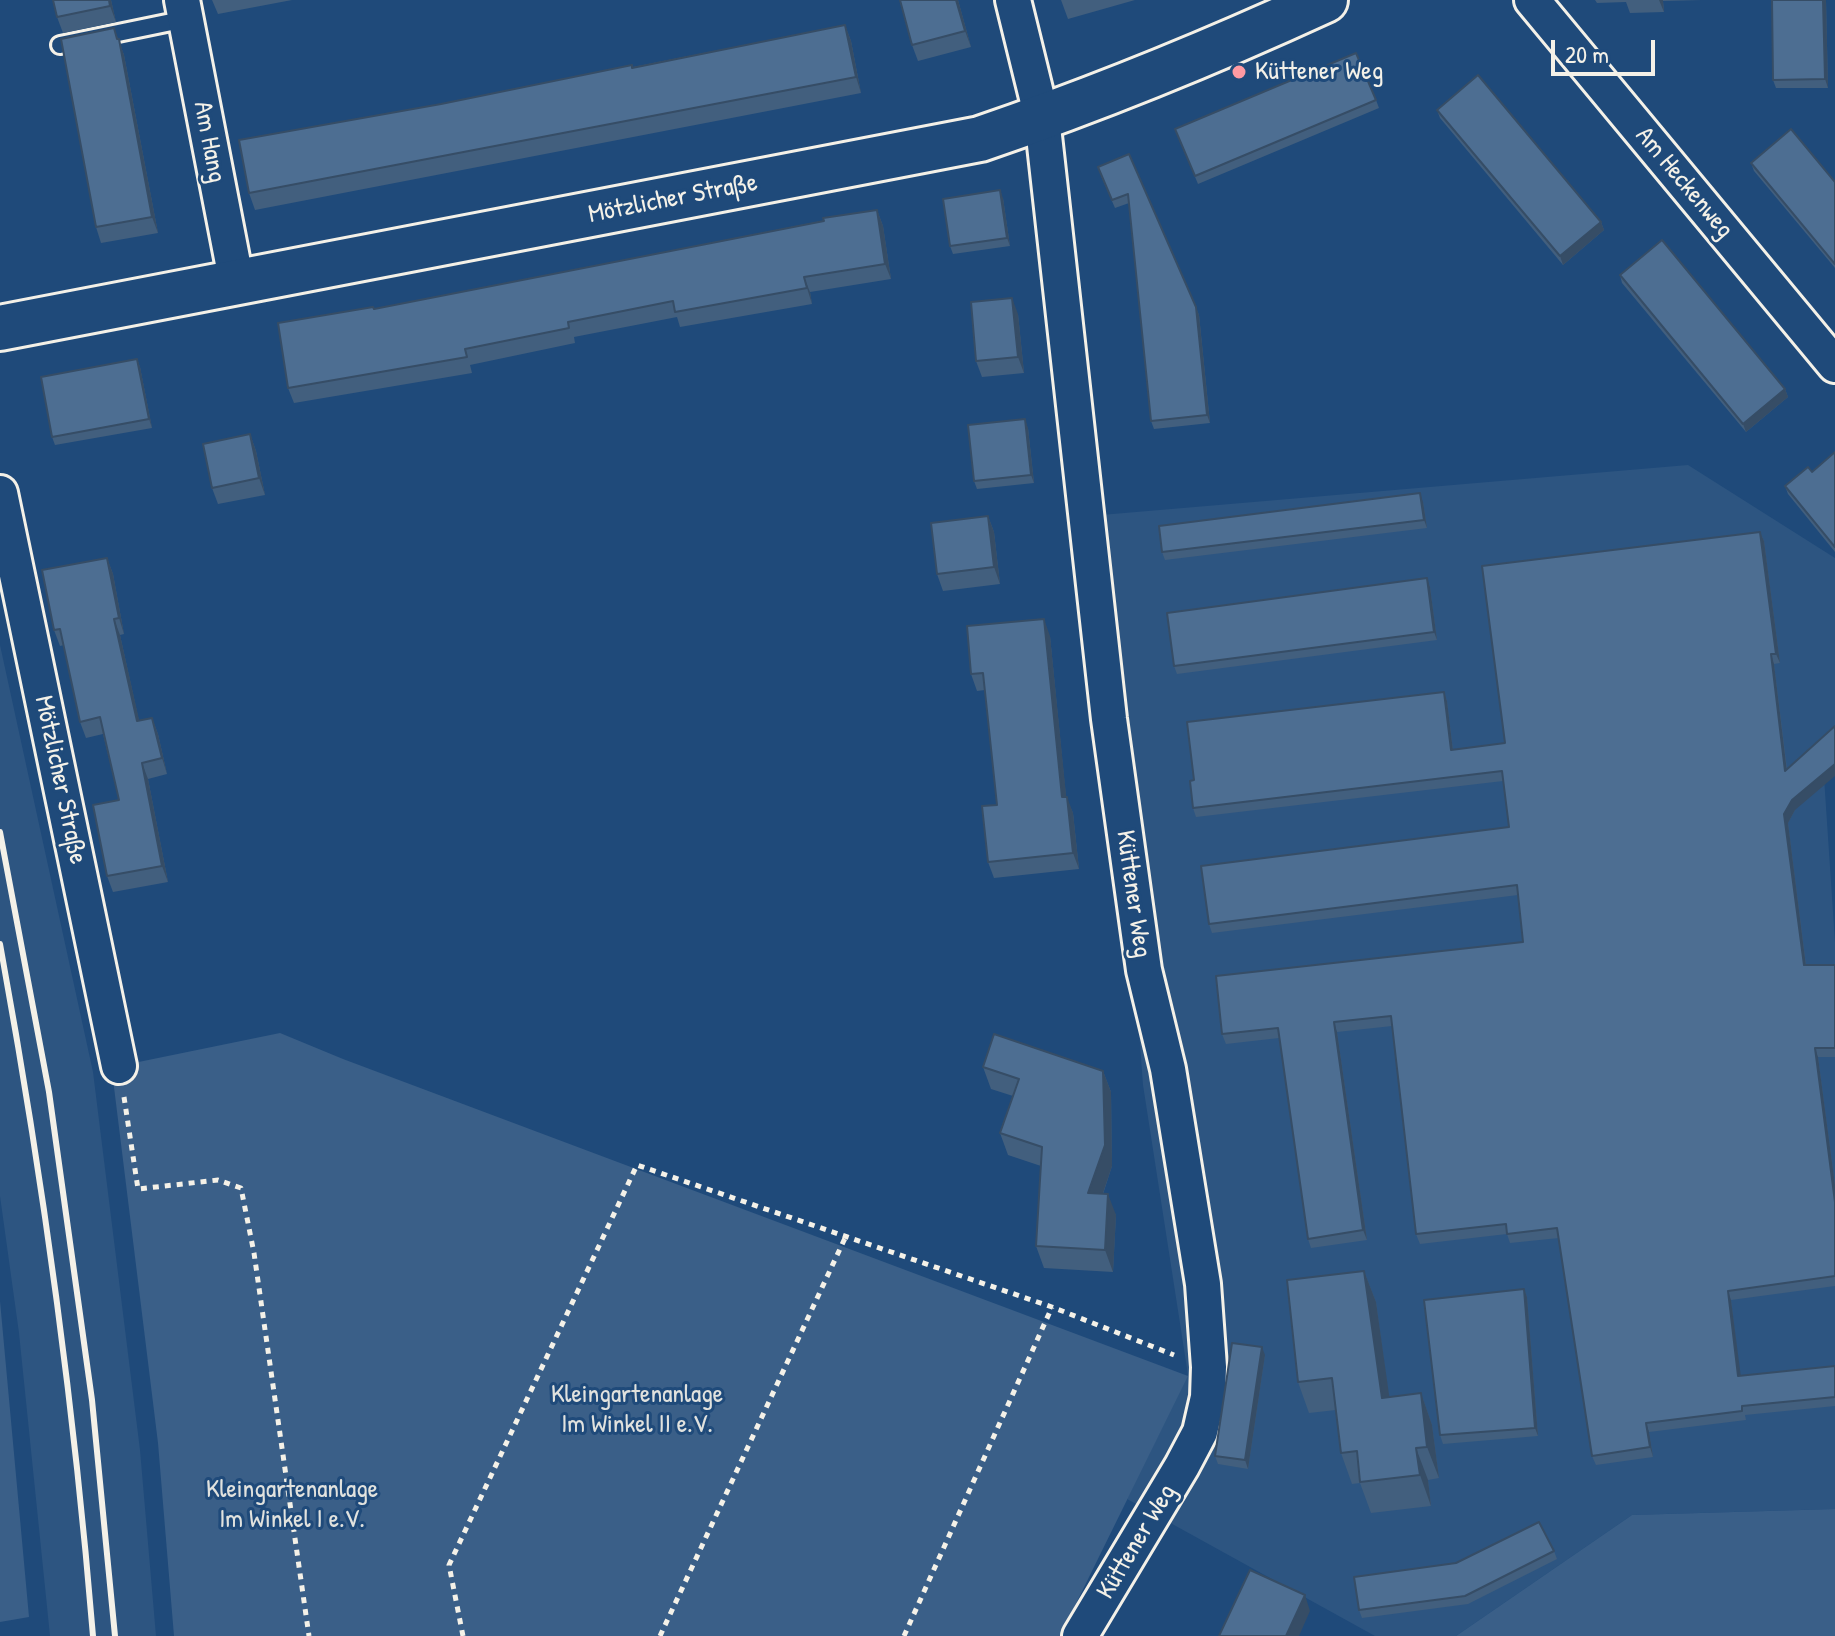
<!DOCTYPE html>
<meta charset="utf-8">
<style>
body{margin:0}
#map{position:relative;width:1835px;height:1636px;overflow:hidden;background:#1f4a7a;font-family:"Patrick Hand",sans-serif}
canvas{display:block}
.scale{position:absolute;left:1551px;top:40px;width:104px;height:36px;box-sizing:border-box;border:4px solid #f4f1e8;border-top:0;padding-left:10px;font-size:24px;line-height:28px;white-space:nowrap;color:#f4f1e8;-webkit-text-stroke:6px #1f4a7a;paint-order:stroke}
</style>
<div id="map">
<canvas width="1835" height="1636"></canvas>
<div class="scale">20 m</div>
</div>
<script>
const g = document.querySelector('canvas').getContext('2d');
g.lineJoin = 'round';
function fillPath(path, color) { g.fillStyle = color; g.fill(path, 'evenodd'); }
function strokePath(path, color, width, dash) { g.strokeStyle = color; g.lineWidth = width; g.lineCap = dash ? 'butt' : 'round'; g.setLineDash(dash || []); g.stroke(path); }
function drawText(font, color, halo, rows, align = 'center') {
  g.font = font + ' "Patrick Hand",sans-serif'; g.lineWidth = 6; g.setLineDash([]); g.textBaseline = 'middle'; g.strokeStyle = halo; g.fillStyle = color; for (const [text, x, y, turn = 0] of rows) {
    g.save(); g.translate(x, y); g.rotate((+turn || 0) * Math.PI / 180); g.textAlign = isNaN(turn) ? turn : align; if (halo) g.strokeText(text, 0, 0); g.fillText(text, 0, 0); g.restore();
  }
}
fillPath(new Path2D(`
 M 1688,465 L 1835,558 L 1835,730 L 1822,747 L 1835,942 L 1835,1509 L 1632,1515 L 1456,1636 L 1375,1636 L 1127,1499 L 1188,1375 L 1143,1085 L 1101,515 Z
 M 0,645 L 93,1072 L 140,1450 L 156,1636 L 50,1636 L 19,1333 L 0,1196 Z`), '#2d5581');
fillPath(new Path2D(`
 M 280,1033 L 343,1059 L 1188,1376 L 1060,1636 L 174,1636 L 158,1443 L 112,1071 L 119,1066 Z
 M 0,1301 L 29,1617 L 0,1622 Z
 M 1835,1509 L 1835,1636 L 1456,1636 L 1632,1515 Z`), '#3a5f88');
const lane = new Path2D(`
 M 60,45 L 186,19`);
const street = new Path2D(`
 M 182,0 L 237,284
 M 1013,0 L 1042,118 L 1109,719 L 1144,970 L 1168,1069 L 1203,1284 L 1209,1367 L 1208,1397 L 1200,1432 L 1182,1466 L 1080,1636
 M 1532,0 L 1835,365
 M 0,493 L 119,1066`);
const secondary = new Path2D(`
 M 0,328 L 980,139 C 1097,99 1212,52 1325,0`);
strokePath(lane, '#f4f1e8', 22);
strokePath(street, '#f4f1e8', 40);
strokePath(secondary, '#f4f1e8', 50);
strokePath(new Path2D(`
 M 124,1097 L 138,1189 L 218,1180 L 241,1188 L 254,1253 L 309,1636
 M 463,1636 L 449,1565 L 637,1165 L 1052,1307 L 1174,1355
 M 660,1636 L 846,1236
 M 904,1636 L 1052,1307`), '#f4f1e8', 5, [6, 6]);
strokePath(lane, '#1f4a7a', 16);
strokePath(street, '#1f4a7a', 34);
strokePath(secondary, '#1f4a7a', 44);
strokePath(new Path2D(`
 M 0,832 L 49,1092 L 92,1400 L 115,1636
 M 0,944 C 42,1173 74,1404 93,1636`), '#f4f1e8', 6);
fillPath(new Path2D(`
 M 111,0 L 116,22 L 63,33 L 57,17 Z
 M 212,0 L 292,0 L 218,14 Z
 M 900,0 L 958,0 L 971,47 L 918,61 L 912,45 Z
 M 1061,0 L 1135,0 L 1068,19 Z
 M 1595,0 L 1702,0 L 1663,1 L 1664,12 L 1630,13 L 1626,2 L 1597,3 Z
 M 1772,0 L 1826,0 L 1828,88 L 1776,88 L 1773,80 Z
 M 845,25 L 851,41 L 861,93 L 255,210 L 249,193 L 441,104 L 633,67 Z
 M 114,28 L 124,55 L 158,233 L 101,243 L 96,227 Z
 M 1376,100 L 1379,108 L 1198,184 L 1175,129 Z
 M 1437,110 L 1601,222 L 1604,230 L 1563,265 L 1440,118 Z
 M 1129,154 L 1199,315 L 1210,423 L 1154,429 L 1151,421 L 1129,203 L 1115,208 L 1101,176 Z
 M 1751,163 L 1835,182 L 1835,268 L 1754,171 Z
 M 1003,198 L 1010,246 L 953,254 L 950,246 Z
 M 877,210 L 883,226 L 891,279 L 810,292 L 812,304 L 680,327 L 677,317 L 574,337 L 575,343 L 470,365 L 472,373 L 294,403 L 288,388 L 374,309 Z
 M 1620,275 L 1785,389 L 1788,397 L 1746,432 L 1622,283 Z
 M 1018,314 L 1024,373 L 982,377 L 976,361 Z
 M 137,359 L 140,367 L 152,428 L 55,445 L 52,437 Z
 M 1028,428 L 1034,483 L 977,489 L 974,481 Z
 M 250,434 L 256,451 L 265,495 L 218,504 L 212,488 Z
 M 1835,452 L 1835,552 L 1788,494 L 1785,486 L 1812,472 Z
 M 1423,502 L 1427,528 L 1165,560 L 1162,552 Z
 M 988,516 L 994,532 L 1000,584 L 943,591 L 937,574 Z
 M 1760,532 L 1764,541 L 1780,663 L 1774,664 L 1787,769 L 1795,810 L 1788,823 L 1806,965 L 1835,965 L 1835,1057 L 1818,1057 L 1835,1185 L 1835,1286 L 1731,1300 L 1740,1376 L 1835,1366 L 1835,1406 L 1745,1415 L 1746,1420 L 1649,1432 L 1653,1457 L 1596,1465 L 1592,1456 L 1559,1238 L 1510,1243 L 1507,1234 L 1420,1244 L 1416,1234 L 1392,1026 L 1337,1032 L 1367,1240 L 1311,1248 L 1308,1239 L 1279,1038 L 1226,1044 L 1222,1034 L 1523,942 L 1518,895 L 1212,933 L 1209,924 L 1509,827 L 1503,781 L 1196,817 L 1193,808 L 1194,780 L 1444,692 L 1447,701 L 1453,750 L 1505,743 Z
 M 107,558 L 113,574 L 124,634 L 120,635 L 139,721 L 152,718 L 158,734 L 167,774 L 148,779 L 168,882 L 113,892 L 107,876 L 119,800 L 103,734 L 86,738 L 80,722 L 64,645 L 60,646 L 54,630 Z
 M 1427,578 L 1430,587 L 1437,640 L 1177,674 L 1174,666 Z
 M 1050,636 L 1066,797 L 1073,813 L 1079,869 L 994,878 L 988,862 L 997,805 L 985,690 L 977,691 L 971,674 Z
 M 983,1067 L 1103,1071 L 1111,1092 L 1112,1166 L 1103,1194 L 1116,1215 L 1113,1272 L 1044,1268 L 1036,1246 L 1041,1166 L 1008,1155 L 1000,1133 L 1013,1096 L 991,1089 Z
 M 1364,1271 L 1376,1302 L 1389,1398 L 1421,1393 L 1432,1425 L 1439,1478 L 1428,1480 L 1431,1506 L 1371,1513 L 1360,1483 L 1352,1484 L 1341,1453 L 1336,1410 L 1309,1413 L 1298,1382 Z
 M 1524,1289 L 1527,1297 L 1538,1436 L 1443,1444 L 1440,1435 Z
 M 1265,1355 L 1248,1469 L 1218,1464 L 1215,1456 Z
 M 1554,1551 L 1557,1559 L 1468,1604 L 1362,1618 L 1359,1610 Z`), '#425f7e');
fillPath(new Path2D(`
 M 109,0 L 111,0 L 116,22 L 110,6 Z
 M 956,0 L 958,0 L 971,47 L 965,31 Z
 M 1659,0 L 1663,0 L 1663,1 L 1664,12 Z
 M 1823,0 L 1826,0 L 1828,88 L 1825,79 Z
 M 845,25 L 851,41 L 861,93 L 856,77 Z
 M 114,28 L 124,55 L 158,233 L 152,217 Z
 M 1000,190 L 1003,198 L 1010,246 L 1007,238 Z
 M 877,210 L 883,226 L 891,279 L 885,264 Z
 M 1601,222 L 1604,230 L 1563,265 L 1560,256 Z
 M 804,277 L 810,292 L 812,304 L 807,288 Z
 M 1012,298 L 1018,314 L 1024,373 L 1018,357 Z
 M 1196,307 L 1199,315 L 1210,423 L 1207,415 Z
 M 137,359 L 140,367 L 152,428 L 149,419 Z
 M 1785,389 L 1788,397 L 1746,432 L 1743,424 Z
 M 1025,419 L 1028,428 L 1034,483 L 1031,475 Z
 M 250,434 L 256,451 L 265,495 L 259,478 Z
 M 1420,493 L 1423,502 L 1427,528 L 1424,520 Z
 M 988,516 L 994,532 L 1000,584 L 994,567 Z
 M 1760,532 L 1764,541 L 1780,663 L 1776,654 Z
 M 107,558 L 113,574 L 124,634 L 119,618 Z
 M 1427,578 L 1430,587 L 1437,640 L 1434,632 Z
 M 114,619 L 120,635 L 143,737 L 137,721 Z
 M 1044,619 L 1050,636 L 1068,814 L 1062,797 Z
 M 1771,654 L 1774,664 L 1788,780 L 1785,771 Z
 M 1444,692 L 1447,701 L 1454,759 L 1451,750 Z
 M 152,718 L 158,734 L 167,774 L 162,758 Z
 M 142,763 L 148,779 L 168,882 L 162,866 Z
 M 1835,764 L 1835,776 L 1795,810 L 1788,823 L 1807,974 L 1804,965 L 1784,814 L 1792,800 Z
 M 1067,797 L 1073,813 L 1079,869 L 1073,853 Z
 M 1334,1022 L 1337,1032 L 1367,1240 L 1363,1230 Z
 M 1815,1048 L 1818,1057 L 1835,1185 L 1835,1202 Z
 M 1103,1071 L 1111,1092 L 1112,1166 L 1096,1214 L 1088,1193 Z
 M 1108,1194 L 1116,1215 L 1113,1272 L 1105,1250 Z
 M 1364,1271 L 1376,1302 L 1394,1430 L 1382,1398 Z
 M 1524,1289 L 1527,1297 L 1538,1436 L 1535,1428 Z
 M 1728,1291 L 1731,1300 L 1742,1385 L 1738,1376 Z
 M 1262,1347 L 1265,1355 L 1248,1469 L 1245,1460 Z
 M 1421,1393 L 1432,1425 L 1439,1478 L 1427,1447 Z
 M 1646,1423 L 1649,1432 L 1653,1457 L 1650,1447 Z
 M 1416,1448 L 1428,1480 L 1431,1506 L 1420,1475 Z
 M 1305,1595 L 1310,1611 L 1299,1636 L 1286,1636 Z`), '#364d66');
const building = new Path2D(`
 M 53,0 L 109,0 L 110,6 L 57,17 Z
 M 900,0 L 956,0 L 965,31 L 912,45 Z
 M 1772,0 L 1823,0 L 1825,79 L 1773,80 Z
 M 845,25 L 856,77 L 249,193 L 239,140 L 441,104 L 632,65 L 632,68 Z
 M 114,28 L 117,39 L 119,39 L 152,217 L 96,227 L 61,39 Z
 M 1356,53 L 1376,100 L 1195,176 L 1175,129 Z
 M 1478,75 L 1601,222 L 1560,256 L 1437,110 Z
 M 1791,129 L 1835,182 L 1835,264 L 1751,163 Z
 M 1129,154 L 1196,307 L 1207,415 L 1151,421 L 1128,194 L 1112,200 L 1098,167 Z
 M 1000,190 L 1007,238 L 950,246 L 943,199 Z
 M 877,210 L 885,264 L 804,277 L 807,288 L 675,312 L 673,301 L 568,322 L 569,328 L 465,349 L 467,357 L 288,388 L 278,323 L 373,307 L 374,309 L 824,221 L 823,218 Z
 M 1662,240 L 1785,389 L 1743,424 L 1620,275 Z
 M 1012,298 L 1018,357 L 976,361 L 971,302 Z
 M 137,359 L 149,419 L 52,437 L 41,377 Z
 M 1025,419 L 1031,475 L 974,481 L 968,425 Z
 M 250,434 L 259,478 L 212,488 L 203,444 Z
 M 1835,452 L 1835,547 L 1785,486 L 1808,467 L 1812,472 Z
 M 1420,493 L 1424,520 L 1162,552 L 1159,526 Z
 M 988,516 L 994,567 L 937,574 L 931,523 Z
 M 1760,532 L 1776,654 L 1771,654 L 1785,771 L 1835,726 L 1835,764 L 1792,800 L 1784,814 L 1804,965 L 1835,965 L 1835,1048 L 1815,1048 L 1835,1202 L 1835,1276 L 1728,1291 L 1738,1376 L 1835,1366 L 1835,1397 L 1742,1406 L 1742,1411 L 1646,1423 L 1650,1447 L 1592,1456 L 1557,1228 L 1507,1234 L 1506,1224 L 1416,1234 L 1391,1016 L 1334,1022 L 1363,1230 L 1308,1239 L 1278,1028 L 1222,1034 L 1216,976 L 1523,942 L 1517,885 L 1209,924 L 1201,866 L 1509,827 L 1502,771 L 1193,808 L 1190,781 L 1194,780 L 1187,722 L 1444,692 L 1451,750 L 1505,743 L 1482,566 Z
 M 107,558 L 119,618 L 114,619 L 137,721 L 152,718 L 162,758 L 142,763 L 162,866 L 107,876 L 93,805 L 119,800 L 100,717 L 80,722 L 60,629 L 54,630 L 42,570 Z
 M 1427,578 L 1434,632 L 1174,666 L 1167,613 Z
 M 1044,619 L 1062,797 L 1067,797 L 1073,853 L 988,862 L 982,806 L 997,805 L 983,673 L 971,674 L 967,626 Z
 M 994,1034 L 1103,1071 L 1105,1145 L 1088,1193 L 1108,1194 L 1105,1250 L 1036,1246 L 1042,1147 L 1000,1133 L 1019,1079 L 983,1067 Z
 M 1364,1271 L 1382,1398 L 1421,1393 L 1427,1447 L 1416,1448 L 1420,1475 L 1360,1482 L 1357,1451 L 1341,1453 L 1332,1378 L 1298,1382 L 1287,1280 Z
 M 1524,1289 L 1535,1428 L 1440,1435 L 1424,1300 Z
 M 1232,1343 L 1262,1347 L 1245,1460 L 1215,1456 Z
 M 1539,1522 L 1554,1551 L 1465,1596 L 1359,1610 L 1354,1577 L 1456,1563 Z
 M 1250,1570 L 1305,1595 L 1286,1636 L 1219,1636 Z`);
fillPath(building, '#4d6e92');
strokePath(building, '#364d66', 2);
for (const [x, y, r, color] of [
 [1239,72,8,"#ff9aa2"]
]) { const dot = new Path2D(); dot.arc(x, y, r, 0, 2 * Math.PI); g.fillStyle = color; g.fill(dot); strokePath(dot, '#1f4a7a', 3); }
drawText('26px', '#f4f1e8', '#1f4a7a', [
 ["Küttener Weg",1255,72]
], 'left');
drawText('26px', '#f4f1e8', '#1f4a7a', [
 ["Am Hang",209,142,79],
 ["Am Heckenweg",1684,183,50],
 ["Mötzlicher Straße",673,199,-11],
 ["Mötzlicher Straße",60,780,78],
 ["Küttener Weg",1133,894,82],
 ["Küttener Weg",1137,1542,-59]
]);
drawText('26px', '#e1e2de', '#1f4a7a', [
 ["Kleingartenanlage",637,1395],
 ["Im Winkel II e.V.",637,1425],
 ["Kleingartenanlage",292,1490],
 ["Im Winkel I e.V.",292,1520]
]);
</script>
